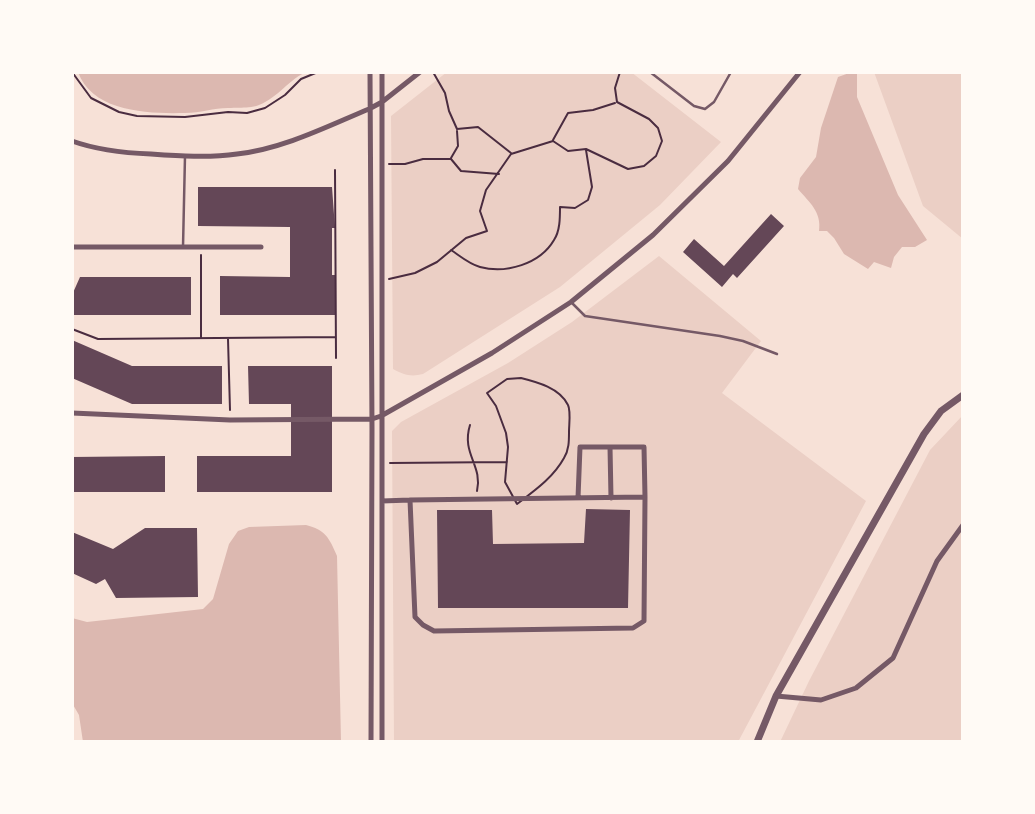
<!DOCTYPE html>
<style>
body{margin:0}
#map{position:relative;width:1035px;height:814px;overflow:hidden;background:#f7e1d7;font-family:"Varela Round",sans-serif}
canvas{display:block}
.frame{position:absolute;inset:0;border:74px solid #fffaf5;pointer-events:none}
</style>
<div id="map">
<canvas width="1035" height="814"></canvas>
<div class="frame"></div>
</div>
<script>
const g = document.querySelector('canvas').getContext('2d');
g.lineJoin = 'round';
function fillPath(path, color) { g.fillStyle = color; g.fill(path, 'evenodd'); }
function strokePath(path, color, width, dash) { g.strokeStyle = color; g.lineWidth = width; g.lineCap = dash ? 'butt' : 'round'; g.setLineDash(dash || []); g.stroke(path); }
fillPath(new Path2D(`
 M 447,72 L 631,72 L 721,142 L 660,205 L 560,287 L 423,374 C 411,377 404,375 393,369 L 391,116 Z
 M 874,72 L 963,72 L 963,239 L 923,206 Z
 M 659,256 L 761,341 L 722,393 L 866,501 L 738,742 L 394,742 L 392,431 L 401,422 L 508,363 L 572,322 Z
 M 963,415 L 963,742 L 780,742 L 809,681 L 930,450 Z`), '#ebcfc5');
fillPath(new Path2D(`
 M 78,72 L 307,72 C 290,78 279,97 259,105 C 248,109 240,107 228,108 C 214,108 200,113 185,113 C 149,114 92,112 78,72 Z
 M 852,72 L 857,72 L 857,97 L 898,195 L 927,240 L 915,247 L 902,247 L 894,257 L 891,268 L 874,262 L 868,269 L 844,254 L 834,238 L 827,231 L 819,231 C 822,212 809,202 798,189 L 800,178 L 816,157 L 821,128 L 838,77 Z
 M 306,525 C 325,530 329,537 337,556 L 341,742 L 83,742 L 79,715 L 72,703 L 72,618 L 87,622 L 203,609 L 213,599 L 229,544 L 238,531 L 249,527 Z`), '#dcb8b0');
fillPath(new Path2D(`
 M 198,187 L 332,187 L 335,228 L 332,228 L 332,275 L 335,275 L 335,315 L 220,315 L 220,276 L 290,277 L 290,227 L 198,226 Z
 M 771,214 L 784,226 L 737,278 L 733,274 L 722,287 L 683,252 L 694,239 L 724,266 Z
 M 80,277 L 191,277 L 191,315 L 72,315 L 72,295 Z
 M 72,340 L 132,366 L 222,366 L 222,404 L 132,404 L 72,378 Z
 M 248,366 L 332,366 L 332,492 L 197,492 L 197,456 L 291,456 L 291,404 L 249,404 Z
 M 165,456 L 165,492 L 72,492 L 72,457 Z
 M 586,509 L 630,510 L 628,608 L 438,608 L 437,510 L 492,510 L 493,544 L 584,543 Z
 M 145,528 L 197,528 L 198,597 L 116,598 L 105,579 L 96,584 L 72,573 L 72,532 L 113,549 Z`), '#644757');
strokePath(new Path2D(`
 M 72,72 L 91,98 L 119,112 L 137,116 L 185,117 L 228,112 L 247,113 L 265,108 L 285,95 L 301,79 L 318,72
 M 433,72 L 445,93 L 449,111 L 457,129 L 478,127 L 511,153
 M 553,140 L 568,113 L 593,110 L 615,103
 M 451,158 L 458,146 L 457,131
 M 389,164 L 405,164 L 423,159 L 451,159 L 461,171 L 499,174
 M 335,170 L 336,358
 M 451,250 C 460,256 469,264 480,267 C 506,274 540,264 554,240 C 560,231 560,218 560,207 L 575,208 L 588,200 L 592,187 L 586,150
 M 201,255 L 201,337
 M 389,279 L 415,273 L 437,262 L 466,238 L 487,231 L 480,211 L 486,190 L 511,154 L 553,141 L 568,151 L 586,149 L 628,169 L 644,166 L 656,156 L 662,141 L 658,128 L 649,119 L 617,102 L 615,88 L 620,72
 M 72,329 L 98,339 L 336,337
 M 228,339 L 230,410
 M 521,378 C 537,382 560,388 568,405 C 571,411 569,424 569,432 C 569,441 569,450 564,458 C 553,478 534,491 517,504 L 505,482 L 508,447 L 506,433 L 496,406 L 487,393 L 507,379 Z
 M 470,425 C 461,454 483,465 477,491
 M 390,463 L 507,462`), '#4a2c40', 2);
strokePath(new Path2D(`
 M 650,72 L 694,106 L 705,109 L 714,102 L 731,72
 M 183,247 L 185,156
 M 571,302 L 585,316 L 720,336 L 743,341 L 777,354`), '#755966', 2.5);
strokePath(new Path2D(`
 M 370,72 L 372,429 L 371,742
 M 72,141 C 97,150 124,153 151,154 C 179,156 209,158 237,154 C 283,149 328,126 369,109 L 382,102 L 420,72
 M 72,247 L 261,247
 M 72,413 L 230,420 L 372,419 L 381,416 L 492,353 L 571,302 L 653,235 L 728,161 L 800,72
 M 610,447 L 611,498
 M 578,498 L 580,447 L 644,447 L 645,497
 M 382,501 L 410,500 L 645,497 L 644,621 L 633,628 L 434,631 L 423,625 L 415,617 L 410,500
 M 776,696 L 821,700 L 856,688 L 893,658 L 937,561 L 963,525
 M 382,742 L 382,72`), '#755966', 5);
strokePath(new Path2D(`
 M 757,742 L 776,696 L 924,434 L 941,411 L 963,395`), '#755966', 7);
</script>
